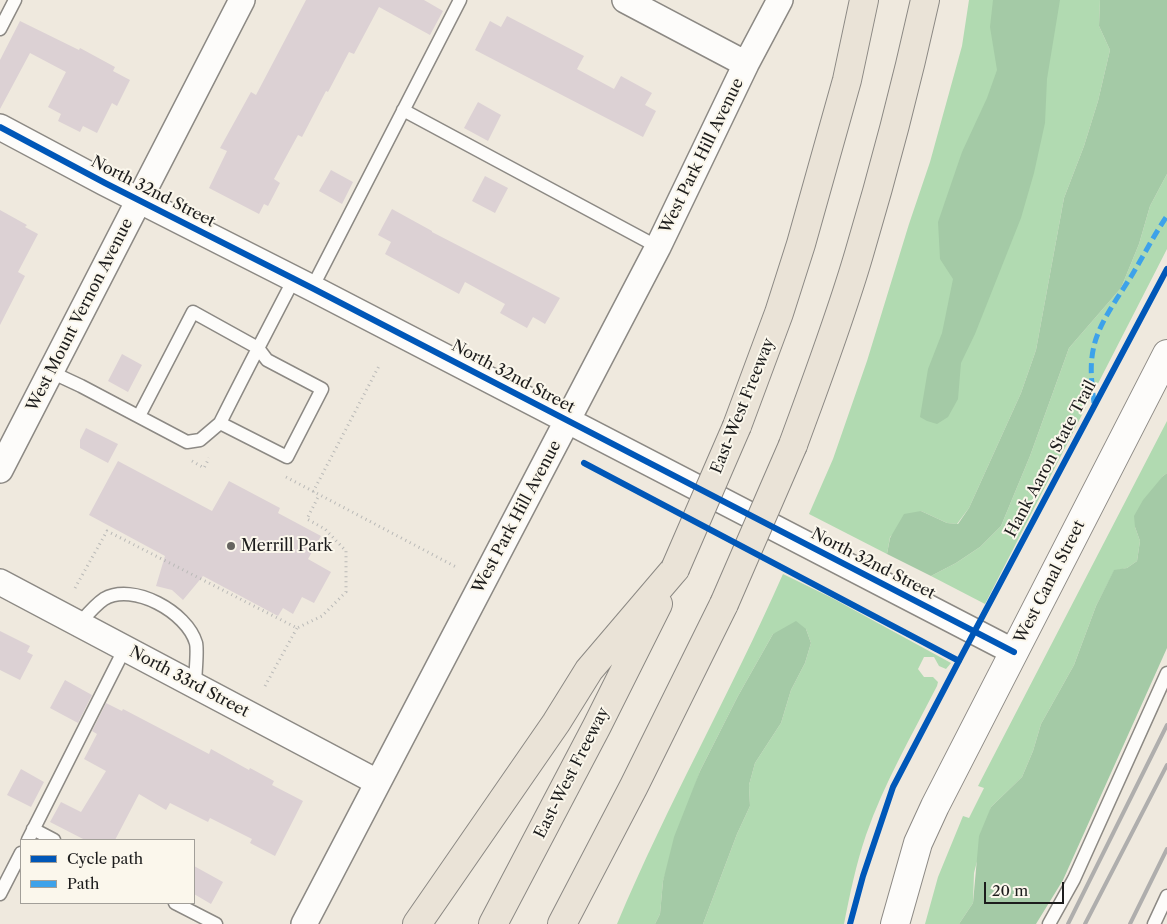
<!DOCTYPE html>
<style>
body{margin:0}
#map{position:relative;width:1167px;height:924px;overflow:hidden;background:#efe9de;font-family:"Libre Caslon Text",serif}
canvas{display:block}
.legend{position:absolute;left:20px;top:839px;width:175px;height:65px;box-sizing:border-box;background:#fbf7ec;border:1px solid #a29f99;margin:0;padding:6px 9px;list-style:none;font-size:15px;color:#1c1c1c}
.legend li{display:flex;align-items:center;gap:10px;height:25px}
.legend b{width:25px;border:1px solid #a29f99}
.scale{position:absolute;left:984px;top:882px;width:80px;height:22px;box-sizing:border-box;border:2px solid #1c1c1c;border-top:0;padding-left:6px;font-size:15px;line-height:18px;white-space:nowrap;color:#1c1c1c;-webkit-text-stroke:4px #fbf7ec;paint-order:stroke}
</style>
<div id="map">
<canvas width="1167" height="924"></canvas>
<ul class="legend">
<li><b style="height:6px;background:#0057b8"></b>Cycle path</li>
<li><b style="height:6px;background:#3da2ea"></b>Path</li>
</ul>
<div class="scale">20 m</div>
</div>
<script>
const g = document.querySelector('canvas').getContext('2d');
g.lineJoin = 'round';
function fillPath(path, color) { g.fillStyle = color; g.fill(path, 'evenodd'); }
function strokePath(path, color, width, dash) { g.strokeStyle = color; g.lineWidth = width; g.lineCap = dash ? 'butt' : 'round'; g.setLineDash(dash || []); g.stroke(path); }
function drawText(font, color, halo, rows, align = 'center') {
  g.font = font + ' "Libre Caslon Text",serif'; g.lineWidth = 4; g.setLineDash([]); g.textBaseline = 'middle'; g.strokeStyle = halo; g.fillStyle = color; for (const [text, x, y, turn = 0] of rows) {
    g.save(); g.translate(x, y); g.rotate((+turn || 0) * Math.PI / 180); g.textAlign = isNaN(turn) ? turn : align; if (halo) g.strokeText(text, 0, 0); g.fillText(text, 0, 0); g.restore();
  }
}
fillPath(new Path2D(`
 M 969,0 L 1100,0 L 1099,26 L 1110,50 L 1098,101 L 1084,146 L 1064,198 L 1036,350 L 1021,393 L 969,508 L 957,524 L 947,523 L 921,511 L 890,537 L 887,554 L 809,514 L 833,459 L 867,361 L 909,224 L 930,162 L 962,46 Z
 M 1167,174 L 1167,249 L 985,604 L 931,576 L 956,563 L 980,547 L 1001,526 L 1030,456 L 1069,348 L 1121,288 L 1139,244 L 1150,206 Z
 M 1167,421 L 1167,473 L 1163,476 L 1135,527 L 1140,541 L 1137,561 L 1127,568 L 1114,571 L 1096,606 L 1074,665 L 1041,724 L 1033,751 L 1022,777 L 991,807 L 974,873 L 973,903 L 959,924 L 925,924 L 938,877 L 963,816 L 969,818 L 984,788 L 978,786 Z
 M 783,574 L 832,598 L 951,663 L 946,669 L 939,666 L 934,657 L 924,657 L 918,669 L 924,677 L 933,677 L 938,682 L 937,686 C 912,735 884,783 866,835 C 856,864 850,894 844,924 L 703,924 L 737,834 L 750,806 L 749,785 L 755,763 L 781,723 L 791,690 L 805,663 L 811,643 L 806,629 L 773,634 L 738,696 L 700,771 L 663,881 L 660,914 L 655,924 L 617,924 C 667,805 731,692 783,574 Z`), '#b1dab1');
fillPath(new Path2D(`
 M 993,0 L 1060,0 L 1047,79 L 1045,123 L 1034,173 L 1021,218 L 975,334 L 961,363 L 958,399 L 948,417 L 937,424 L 927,421 L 920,417 L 928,369 L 942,333 L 953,279 L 940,259 L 938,222 L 962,152 L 987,98 L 997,70 L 990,27 Z
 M 1100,0 L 1167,0 L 1167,174 L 1150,206 L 1139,244 L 1121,288 L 1069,348 L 1030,456 L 1001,526 L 980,547 L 956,563 L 931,576 L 887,554 L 890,538 L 904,514 L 921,511 L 947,523 L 958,524 L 969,508 L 1021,393 L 1036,350 L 1064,198 L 1084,146 L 1098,101 L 1110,50 L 1099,26 Z
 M 1167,473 L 1167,648 L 1063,880 L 1036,924 L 959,924 L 973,903 L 979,836 L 991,807 L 1022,777 L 1033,751 L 1041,724 L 1074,665 L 1096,606 L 1114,570 L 1127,568 L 1137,561 L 1140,541 L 1135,527 L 1134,516 L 1143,500 L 1163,476 Z
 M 796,621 L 806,629 L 811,643 L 805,663 L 791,690 L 781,723 L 755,763 L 749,785 L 750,806 L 737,834 L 703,924 L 655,924 L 660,914 L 663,881 L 674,837 L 700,771 L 738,696 L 773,634 Z`), '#a4caa6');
fillPath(new Path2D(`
 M 306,0 L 424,0 L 443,11 L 430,35 L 379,7 L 354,54 L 349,52 L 328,92 L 326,91 L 302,137 L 298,135 L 274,179 L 280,183 L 268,206 L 264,204 L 259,214 L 209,188 L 227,151 L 220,148 L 251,92 L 256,95 Z
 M 507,16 L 584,56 L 577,69 L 614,89 L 621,76 L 652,93 L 645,105 L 656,111 L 643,137 L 475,50 L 490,21 L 501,27 Z
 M 20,21 L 79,50 L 80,48 L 115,67 L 113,71 L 130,80 L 117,106 L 112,103 L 97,133 L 83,126 L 80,132 L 58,121 L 61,114 L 48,107 L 66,72 L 30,53 L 0,109 L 0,60 Z
 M 478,102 L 501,115 L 488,141 L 464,128 Z
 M 331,170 L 353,182 L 342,204 L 319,191 Z
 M 485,176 L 508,188 L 495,213 L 472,201 Z
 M 392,209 L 432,231 L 432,232 L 560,298 L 545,324 L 533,317 L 527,328 L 500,313 L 505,304 L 465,282 L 459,294 L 385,254 L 391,242 L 378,235 Z
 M 0,210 L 27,225 L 25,227 L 38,234 L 18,272 L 25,276 L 0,325 Z
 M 122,354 L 142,365 L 128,392 L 108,381 Z
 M 86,428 L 118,444 L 108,463 L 80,448 L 80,440 Z
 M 118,461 L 212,511 L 229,481 L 280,508 L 278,513 L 321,536 L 308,559 L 331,572 L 314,603 L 302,597 L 293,614 L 283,608 L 278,616 L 203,576 L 183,600 L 172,590 L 156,586 L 165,556 L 89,515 Z
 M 0,631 L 30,646 L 27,652 L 33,655 L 20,680 L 0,670 Z
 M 65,680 L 92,695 L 78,723 L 50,708 Z
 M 106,703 L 122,711 L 123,709 L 209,754 L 211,749 L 249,770 L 250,768 L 274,781 L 272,785 L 303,801 L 275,856 L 250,843 L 252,839 L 210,818 L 208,822 L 170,803 L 166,810 L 139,794 L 115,840 L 85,840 L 50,822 L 61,802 L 81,812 L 106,771 L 84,759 L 97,734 L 92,731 Z
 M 21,769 L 44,782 L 31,807 L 7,795 Z
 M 194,866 L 223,882 L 211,904 L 194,894 Z`), '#dcd1d4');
const service = new Path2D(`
 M 0,29 L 15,0
 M 403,110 L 658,247
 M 312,288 L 460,0
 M 51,372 L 81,386 L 187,442 L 200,440 L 220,423
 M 139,416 L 193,312 L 258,348 L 267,360 L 322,389 L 287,457 L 220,423 C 244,375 269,327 294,279
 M 79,624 C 86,616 95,605 104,599 C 133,582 187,612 196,643 C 198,651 195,675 195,685
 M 33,829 L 54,840
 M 28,840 L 125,648
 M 0,894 L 21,853
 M 175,903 L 216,924
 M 1049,924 L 1074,879 L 1167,673
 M 1154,924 L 1167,896`);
const minor = new Path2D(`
 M 625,0 L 746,64
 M 0,127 L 105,183 L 312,288 L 1014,652
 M 0,470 L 242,0
 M 0,582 L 377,782
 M 304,924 L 658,247 L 746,64 L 780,0`);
const tertiary = new Path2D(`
 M 895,924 L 918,843 L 935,806 L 1167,354`);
const motorway = new Path2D(`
 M 737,426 L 779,313 L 801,244 L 847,80 L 864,0
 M 793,445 C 816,382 840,319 859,254 C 884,170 906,86 925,0
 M 417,924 L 556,723 L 589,670 L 675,569
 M 493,924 L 597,726 L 658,604
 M 562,924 L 634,786 L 724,604`);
strokePath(service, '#8c8984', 15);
strokePath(minor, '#8c8984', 28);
strokePath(tertiary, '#8c8984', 30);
strokePath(motorway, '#8c8984', 30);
strokePath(new Path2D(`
 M 192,461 L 204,468 L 209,458
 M 286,477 L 458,568
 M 313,492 L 380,364
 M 75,588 L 107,531 L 297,628 L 322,616 L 346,592 L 346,551 L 325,529 L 307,519 L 319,495
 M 265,686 L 297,628`), '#b9b9b7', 3, [1, 4]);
strokePath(service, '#fdfcfa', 12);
strokePath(minor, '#fdfcfa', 25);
strokePath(tertiary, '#fdfcfa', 28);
strokePath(motorway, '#eae3d7', 28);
strokePath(new Path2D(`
 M 1068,924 L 1167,725
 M 1085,924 L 1167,765
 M 1130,924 L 1167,849`), '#afaead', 4);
const motorwayBridge = new Path2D(`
 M 675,569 L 737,426
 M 724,604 L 793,445`);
strokePath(motorwayBridge, '#8c8984', 30, []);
strokePath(motorwayBridge, '#eae3d7', 28);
strokePath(new Path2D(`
 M 1094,403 C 1092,384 1089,366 1094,346 C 1099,323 1119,296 1132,275 C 1144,255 1154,235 1167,216`), '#3da2ea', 5, [10, 5]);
strokePath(new Path2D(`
 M 0,127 L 105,183 L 312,288 L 1014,652
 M 584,463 L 959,661
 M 850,924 L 863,876 L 893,787 L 962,655 L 1167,269`), '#0057b8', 6);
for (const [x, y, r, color] of [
 [231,546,5,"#666460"]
]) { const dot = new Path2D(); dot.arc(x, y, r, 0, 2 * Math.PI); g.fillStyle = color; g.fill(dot); strokePath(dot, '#fbf7ec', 2); }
drawText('16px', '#1c1c1c', '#fbf7ec', [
 ["West Park Hill Avenue",702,156,-64],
 ["North 32nd Street",153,192,27],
 ["West Mount Vernon Avenue",80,315,-63],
 ["North 32nd Street",513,377,28],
 ["East-West Freeway",743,406,-68],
 ["Hank Aaron State Trail",1051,459,-62],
 ["West Park Hill Avenue",517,517,-62],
 ["North 32nd Street",873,564,27],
 ["West Canal Street",1050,582,-63],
 ["North 33rd Street",189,682,28],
 ["East-West Freeway",572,773,-63]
]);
drawText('16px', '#1c1c1c', '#fbf7ec', [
 ["Merrill Park",241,546]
], 'left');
</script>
